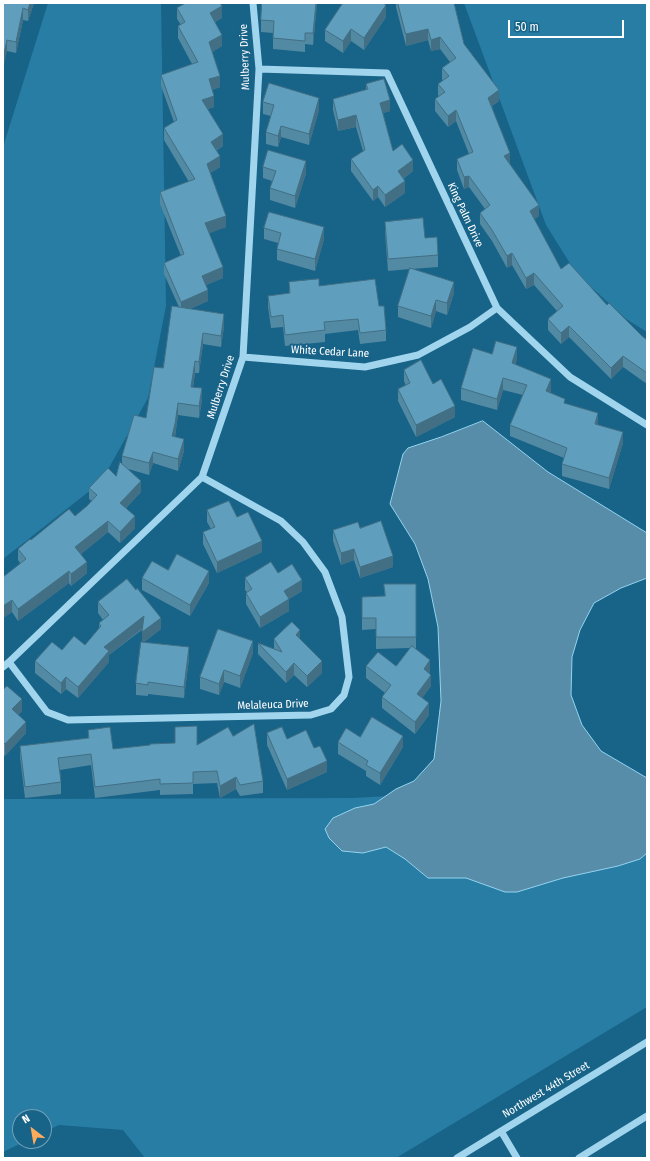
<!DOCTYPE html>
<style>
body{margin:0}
#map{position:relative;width:650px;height:1161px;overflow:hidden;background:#186388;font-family:"Fira Sans Condensed",sans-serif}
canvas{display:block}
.frame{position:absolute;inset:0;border:4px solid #fff;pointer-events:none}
.north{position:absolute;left:12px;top:1109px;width:40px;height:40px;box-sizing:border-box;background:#186388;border:1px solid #74a1b8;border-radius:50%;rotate:329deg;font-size:11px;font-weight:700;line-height:16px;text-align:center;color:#fff}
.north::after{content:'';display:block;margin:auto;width:14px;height:18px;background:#ffab5c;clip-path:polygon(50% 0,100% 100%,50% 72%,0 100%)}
.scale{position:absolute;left:508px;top:20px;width:116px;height:18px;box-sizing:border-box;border:2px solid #fff;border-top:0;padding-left:5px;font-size:12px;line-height:14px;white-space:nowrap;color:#fff;-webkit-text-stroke:3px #186388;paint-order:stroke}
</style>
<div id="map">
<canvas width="650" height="1161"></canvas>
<div class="frame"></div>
<div class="north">N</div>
<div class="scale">50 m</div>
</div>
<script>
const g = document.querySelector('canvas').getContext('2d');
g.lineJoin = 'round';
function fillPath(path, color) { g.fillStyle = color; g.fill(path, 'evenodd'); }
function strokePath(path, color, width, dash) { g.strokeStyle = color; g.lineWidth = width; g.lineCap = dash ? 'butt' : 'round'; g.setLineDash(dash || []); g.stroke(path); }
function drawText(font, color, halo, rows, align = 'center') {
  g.font = font + ' "Fira Sans Condensed",sans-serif'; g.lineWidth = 4; g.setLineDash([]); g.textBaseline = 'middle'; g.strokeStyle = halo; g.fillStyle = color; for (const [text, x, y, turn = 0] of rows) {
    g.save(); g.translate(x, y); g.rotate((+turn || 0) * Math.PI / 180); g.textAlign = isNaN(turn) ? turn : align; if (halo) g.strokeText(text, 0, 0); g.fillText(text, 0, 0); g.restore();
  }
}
fillPath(new Path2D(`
 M 48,3 L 161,3 L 166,306 L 148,398 L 101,482 L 3,559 L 3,147 Z
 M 464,3 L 647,3 L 647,332 L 626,319 L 576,273 L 546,225 Z
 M 647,782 L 647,1007 L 396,1158 L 145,1158 L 123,1130 L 59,1125 L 44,1132 L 44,1117 L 20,1117 L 20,1141 L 26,1141 L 3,1152 L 3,799 L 353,798 Z`), '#287da5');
const water = new Path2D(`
 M 483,421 L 548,472 L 647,533 L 647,578 L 621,588 L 594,603 L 580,630 L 572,657 L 571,695 L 582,725 L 601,751 L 647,778 L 647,853 L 640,859 L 618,866 L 563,878 L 517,892 L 505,892 L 466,878 L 428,878 L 405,859 L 386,847 L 363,853 L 342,851 L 329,838 L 325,829 L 333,818 L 355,808 L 374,804 L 396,789 L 414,781 L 434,759 L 441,701 L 438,627 L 428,579 L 415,544 L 390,504 L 403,454 L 408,448 L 441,437 Z`);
fillPath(water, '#578da8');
strokePath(water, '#93d3f0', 1);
strokePath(new Path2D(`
 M 259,69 L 387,73 L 497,308 L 570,377 L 647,425
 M 243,357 L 365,367 L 418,355 L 470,327 L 497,308
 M 9,662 L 47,712 L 68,720 L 311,715 L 331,709 L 344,695 L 349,677 L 342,617 L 325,572 L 303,542 L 281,521 L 202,477
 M 3,667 L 9,662 L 202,477 L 243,357 L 259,69 L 253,3
 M 501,1131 L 517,1158
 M 457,1158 L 647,1042
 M 579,1158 L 647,1116`), '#a0d5ed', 7);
fillPath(new Path2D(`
 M 3,3 L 34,3 L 28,21 L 23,20 L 16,53 L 7,51 Z
 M 262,3 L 317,3 L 313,45 L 305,44 L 305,52 L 273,49 L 273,33 L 261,32 L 261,20 Z
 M 396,3 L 454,3 L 464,44 L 499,101 L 492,106 L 510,165 L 539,216 L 534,219 L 561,269 L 607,305 L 642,336 L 647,340 L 647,384 L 623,367 L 611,379 L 569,337 L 561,344 L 548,330 L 548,319 L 557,311 L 534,285 L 526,289 L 512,265 L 507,268 L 492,241 L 480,224 L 480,213 L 485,209 L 469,187 L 464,189 L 457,170 L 457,159 L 469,154 L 456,121 L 448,127 L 435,111 L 435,99 L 439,97 L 438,95 L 438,84 L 443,81 L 442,79 L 442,68 L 450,62 L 440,49 L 431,51 L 428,40 L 406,46 L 396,7 Z
 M 177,8 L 222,18 L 215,22 L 222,46 L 212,52 L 220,87 L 212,90 L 214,107 L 208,109 L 223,146 L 217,150 L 220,167 L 210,173 L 226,227 L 209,233 L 223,278 L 206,285 L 208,301 L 190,309 L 224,326 L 221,347 L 203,344 L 199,373 L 195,373 L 193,387 L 202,400 L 199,418 L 178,415 L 175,437 L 184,451 L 178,471 L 153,463 L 149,475 L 128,469 L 141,492 L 126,508 L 135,528 L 120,543 L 108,532 L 81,554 L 87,573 L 71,586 L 69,583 L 18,621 L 12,612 L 3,618 L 20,563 L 18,560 L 18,549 L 31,540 L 75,516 L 87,506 L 92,501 L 89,499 L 89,488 L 116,476 L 122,463 L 122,456 L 146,418 L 163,368 L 179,307 L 164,274 L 164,263 L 181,256 L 160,204 L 160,192 L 189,182 L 164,140 L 164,128 L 174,122 L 161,86 L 161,75 L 192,64 L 178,38 L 178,26 L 181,25 L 177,19 Z
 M 386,17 L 364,50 L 351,41 L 343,53 L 325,41 L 325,30 Z
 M 366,84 L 390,111 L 383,113 L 393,151 L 413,171 L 403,179 L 405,193 L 385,207 L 378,197 L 373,201 L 351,171 L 351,159 L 363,151 L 356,127 L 338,131 L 333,110 L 333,99 L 366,90 Z
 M 263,102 L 319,110 L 309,145 L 281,137 L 278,147 L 266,144 L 266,132 L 271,116 L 263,114 Z
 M 263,167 L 306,173 L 295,208 L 270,200 L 270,188 L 272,181 L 263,178 Z
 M 385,222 L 425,238 L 438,255 L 438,267 L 412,269 L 454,293 L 447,315 L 436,311 L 431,328 L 398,317 L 398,306 L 410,269 L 388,271 L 385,233 Z
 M 264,228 L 324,239 L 315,271 L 277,260 L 277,249 L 278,243 L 264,239 Z
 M 289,282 L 319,286 L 379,306 L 386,330 L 386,341 L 360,344 L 358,330 L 325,334 L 325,342 L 285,346 L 283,327 L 271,328 L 268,307 L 268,296 L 289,293 Z
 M 517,359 L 515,365 L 551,391 L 550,393 L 565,404 L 598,425 L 623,443 L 609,489 L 562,476 L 562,464 L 564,458 L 510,436 L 510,425 L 523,395 L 503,390 L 497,410 L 461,400 L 461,388 Z
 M 404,370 L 433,384 L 455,417 L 416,437 L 398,401 L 398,389 L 406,386 L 404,381 Z
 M 207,510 L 237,517 L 262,552 L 217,573 L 203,544 L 203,532 L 211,529 L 207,522 Z
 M 360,528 L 393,567 L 360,578 L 354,560 L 341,565 L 333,541 L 333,530 Z
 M 168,570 L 209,583 L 190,616 L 142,590 L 142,578 Z
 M 278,573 L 302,591 L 289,599 L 289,611 L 260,628 L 246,604 L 246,593 L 247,592 L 245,590 L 245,578 Z
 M 416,584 L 416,648 L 415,648 L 430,672 L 429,673 L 431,686 L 422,698 L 429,715 L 415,734 L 382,708 L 382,697 L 385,693 L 366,678 L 366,666 L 396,666 L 410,648 L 376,649 L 376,629 L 362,630 L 362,597 L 384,596 Z
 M 98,602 L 161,629 L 144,642 L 189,659 L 184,698 L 148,694 L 148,696 L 136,695 L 136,683 L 142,642 L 143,629 L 109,655 L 109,662 L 78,698 L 66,689 L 61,694 L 35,673 L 35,661 L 62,650 L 85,645 L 99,628 L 99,623 L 103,620 L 98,613 Z
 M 274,639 L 300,640 L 322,673 L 307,687 L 294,675 L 286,683 L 258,654 L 258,643 L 274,649 Z
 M 253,653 L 240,688 L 224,682 L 219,695 L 200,689 L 200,677 Z
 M 3,690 L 22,711 L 18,715 L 26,733 L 5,756 L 3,754 Z
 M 88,730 L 113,749 L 197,745 L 233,736 L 263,781 L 263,793 L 240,796 L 236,789 L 220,798 L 217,783 L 193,784 L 193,794 L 160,795 L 160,790 L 95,798 L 91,765 L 60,770 L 61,782 L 61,794 L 25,798 L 20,757 L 20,746 L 88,738 Z
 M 267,733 L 287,739 L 314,748 L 327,772 L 287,790 L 267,745 Z
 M 360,737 L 403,747 L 380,785 L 366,776 L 366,771 L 338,754 L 338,742 Z`), '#5289a3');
fillPath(new Path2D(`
 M 30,3 L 34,3 L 28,21 L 28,10 Z
 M 316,3 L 317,3 L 313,45 L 313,33 Z
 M 386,5 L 386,17 L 364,50 L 364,38 Z
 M 222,6 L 222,18 L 210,24 L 210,13 Z
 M 23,8 L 23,20 L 16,53 L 16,42 Z
 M 351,29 L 351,41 L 343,53 L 343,41 Z
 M 428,29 L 428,40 L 406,46 L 406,34 Z
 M 222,35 L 222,46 L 209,54 L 209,42 Z
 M 440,37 L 440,49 L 431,51 L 431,40 Z
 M 7,40 L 7,51 L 3,70 L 3,58 Z
 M 220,76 L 220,87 L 209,91 L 209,79 Z
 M 499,90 L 499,101 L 488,109 L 488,98 Z
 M 214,96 L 214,107 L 202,111 L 202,100 Z
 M 319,98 L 319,110 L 309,145 L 309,134 Z
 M 4,99 L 4,111 L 3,112 L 3,101 Z
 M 390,100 L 390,111 L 380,114 L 380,103 Z
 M 456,110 L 456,121 L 448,127 L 448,116 Z
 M 356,115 L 356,127 L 338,131 L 338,120 Z
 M 281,126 L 281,137 L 278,147 L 278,136 Z
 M 223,134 L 223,146 L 211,153 L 211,142 Z
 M 510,153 L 510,165 L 504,156 Z
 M 220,156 L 220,167 L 207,175 L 207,164 Z
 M 413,160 L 413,171 L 398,182 L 398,171 Z
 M 306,161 L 306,173 L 295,208 L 295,196 Z
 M 469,176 L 469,187 L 464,189 L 464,177 Z
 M 405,181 L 405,193 L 385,207 L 385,195 Z
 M 378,186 L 378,197 L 373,201 L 373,190 Z
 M 539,205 L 539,216 L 530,222 L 530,211 Z
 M 226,216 L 226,227 L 205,235 L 205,223 Z
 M 324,227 L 324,239 L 315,271 L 315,259 Z
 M 512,253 L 512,265 L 507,268 L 507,256 Z
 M 223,267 L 223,278 L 202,287 L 202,276 Z
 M 534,273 L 534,285 L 526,289 L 526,278 Z
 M 454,282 L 454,293 L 447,315 L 447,303 Z
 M 208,290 L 208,301 L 181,313 L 181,302 Z
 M 436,300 L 436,311 L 431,328 L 431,316 Z
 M 224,314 L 224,326 L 221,347 L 221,336 Z
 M 569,326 L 569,337 L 561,344 L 561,333 Z
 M 203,333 L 203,344 L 199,373 L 199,362 Z
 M 517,347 L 517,359 L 512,375 L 512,363 Z
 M 623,356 L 623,367 L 611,379 L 611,368 Z
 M 195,361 L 195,373 L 191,398 L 191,387 Z
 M 503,378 L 503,390 L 497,410 L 497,399 Z
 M 551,379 L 551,391 L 546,403 L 546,391 Z
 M 202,388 L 202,400 L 199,418 L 199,406 Z
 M 178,403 L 178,415 L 175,435 L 172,447 L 172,436 Z
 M 455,406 L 455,417 L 416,437 L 416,425 Z
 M 598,413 L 598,424 L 595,435 L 595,424 Z
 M 623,432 L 623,443 L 609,489 L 609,478 Z
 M 184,439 L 184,451 L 178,471 L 178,459 Z
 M 153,452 L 153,463 L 149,475 L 149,463 Z
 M 141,481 L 141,492 L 120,514 L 120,503 Z
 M 135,516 L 135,528 L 120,543 L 120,532 Z
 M 108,521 L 108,532 L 75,559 L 75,547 Z
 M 262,541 L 262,552 L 217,573 L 217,562 Z
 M 354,549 L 354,560 L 341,565 L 341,553 Z
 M 393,556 L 393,567 L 360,578 L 360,567 Z
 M 87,562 L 87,573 L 71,586 L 71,574 Z
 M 69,571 L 69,583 L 18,621 L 18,609 Z
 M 209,571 L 209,583 L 190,616 L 190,605 Z
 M 302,580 L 302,591 L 284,602 L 284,591 Z
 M 289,599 L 289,611 L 260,628 L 260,617 Z
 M 12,600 L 12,612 L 3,618 L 3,606 Z
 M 144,616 L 144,627 L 109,655 L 109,662 L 78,698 L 78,687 L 104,647 Z
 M 161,618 L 161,629 L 142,644 L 142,632 Z
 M 300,630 L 300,642 L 296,635 Z
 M 253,641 L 253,653 L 240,688 L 240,676 Z
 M 189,647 L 189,659 L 184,698 L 184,687 Z
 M 430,660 L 430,672 L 424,680 L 424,669 Z
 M 322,661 L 322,673 L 307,687 L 307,676 Z
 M 294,663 L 294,675 L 286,683 L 286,672 Z
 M 224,670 L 224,682 L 219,695 L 219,684 Z
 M 431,675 L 431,686 L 417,705 L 417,694 Z
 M 66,677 L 66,689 L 61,694 L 61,683 Z
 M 22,699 L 22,711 L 12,721 L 12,709 Z
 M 429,703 L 429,715 L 415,734 L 415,722 Z
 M 26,722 L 26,733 L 5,756 L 5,744 Z
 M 403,736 L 403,747 L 380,785 L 380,773 Z
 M 327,761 L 327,772 L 287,790 L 287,779 Z
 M 236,777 L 236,789 L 220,798 L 220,786 Z`), '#426f84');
const building = new Path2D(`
 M 3,3 L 30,3 L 28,10 L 23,8 L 16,42 L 7,40 L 3,58 Z
 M 186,3 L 220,3 L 222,6 L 210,13 L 222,35 L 209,42 L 220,76 L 209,79 L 214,96 L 202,100 L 223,134 L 211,142 L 220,156 L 207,164 L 226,216 L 205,223 L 223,267 L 202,276 L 208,290 L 181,302 L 164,263 L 184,254 L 160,192 L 195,179 L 164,128 L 177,120 L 161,75 L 198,62 L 178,26 L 185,22 L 177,8 Z
 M 262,3 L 316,3 L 313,33 L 305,33 L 305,41 L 273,38 L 274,21 L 261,20 Z
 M 343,3 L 383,3 L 386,5 L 364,38 L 351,29 L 343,41 L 325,30 Z
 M 398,3 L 454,3 L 464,44 L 499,90 L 488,98 L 510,153 L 504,156 L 539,205 L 530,211 L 561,269 L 569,263 L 607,305 L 609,303 L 642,336 L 647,340 L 647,373 L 623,356 L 611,368 L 569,326 L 561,333 L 548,319 L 563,306 L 534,273 L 526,278 L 512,253 L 507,256 L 492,230 L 480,213 L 490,205 L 469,176 L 464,177 L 457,159 L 473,152 L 456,110 L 448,116 L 435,99 L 445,92 L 438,84 L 449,76 L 442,68 L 456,58 L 440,37 L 431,40 L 428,29 L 406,34 Z
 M 384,79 L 390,100 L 380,103 L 393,151 L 402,144 L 413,160 L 398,171 L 405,181 L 385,195 L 378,186 L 373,190 L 351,159 L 365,150 L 356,115 L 338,120 L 333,99 L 368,89 L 366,84 Z
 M 269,83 L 319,98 L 309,134 L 281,126 L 278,136 L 266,132 L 274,105 L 263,102 Z
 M 268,150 L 306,161 L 295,196 L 270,188 L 276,171 L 263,167 Z
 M 269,212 L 324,227 L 315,259 L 277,249 L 281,233 L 264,228 Z
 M 423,218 L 425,238 L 437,237 L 438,255 L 388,259 L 385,222 Z
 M 410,268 L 454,282 L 447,303 L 436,300 L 431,316 L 398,306 Z
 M 319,279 L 319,286 L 375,279 L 379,306 L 384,306 L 386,330 L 360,333 L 358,319 L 324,322 L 325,330 L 285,335 L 283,315 L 271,317 L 268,296 L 290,293 L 289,282 Z
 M 172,306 L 224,314 L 221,336 L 203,333 L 199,362 L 195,361 L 191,387 L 202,388 L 199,406 L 178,403 L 175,424 L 172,436 L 184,439 L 178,459 L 153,452 L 149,463 L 122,456 L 134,415 L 146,418 L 154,367 L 163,368 Z
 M 496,341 L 517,347 L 512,363 L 551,379 L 546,391 L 565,399 L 564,403 L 598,413 L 595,424 L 623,432 L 609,478 L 562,464 L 567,448 L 510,425 L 527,385 L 503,378 L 497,399 L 461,388 L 473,348 L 492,354 Z
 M 421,360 L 433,384 L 441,379 L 455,406 L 416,425 L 398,389 L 410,383 L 404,370 Z
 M 120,462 L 141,481 L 120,503 L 135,516 L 120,532 L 108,521 L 75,547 L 87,562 L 71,574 L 69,571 L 18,609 L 12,600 L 3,606 L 3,577 L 26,559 L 18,549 L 30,539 L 31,540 L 69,509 L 75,516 L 87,506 L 97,495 L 89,488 L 108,468 L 116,476 Z
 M 229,501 L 237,517 L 248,512 L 262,541 L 217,562 L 203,532 L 215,527 L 207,510 Z
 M 381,521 L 393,556 L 360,567 L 354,549 L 341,553 L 333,530 L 358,522 L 360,528 Z
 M 177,554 L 209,571 L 190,605 L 142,578 L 152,561 L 168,570 Z
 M 271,562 L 278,573 L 292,564 L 302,580 L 284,591 L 289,599 L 260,617 L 246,593 L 252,589 L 245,578 Z
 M 127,579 L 136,590 L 137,588 L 161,618 L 142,632 L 144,616 L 104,647 L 109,651 L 78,687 L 66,677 L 61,683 L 35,661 L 52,642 L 62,650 L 74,636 L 85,645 L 101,626 L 99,623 L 109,615 L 98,602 Z
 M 384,584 L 416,584 L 416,637 L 376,637 L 376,618 L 362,618 L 362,597 L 385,596 Z
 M 292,622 L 300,630 L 296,635 L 322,661 L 307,676 L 294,663 L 286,672 L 258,643 L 282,652 L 274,639 Z
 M 218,629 L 253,641 L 240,676 L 224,670 L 219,684 L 200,677 Z
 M 141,642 L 189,647 L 184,687 L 148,682 L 148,685 L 136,683 Z
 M 412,646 L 430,660 L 424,669 L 431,675 L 417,694 L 429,703 L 415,722 L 382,697 L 391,685 L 366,666 L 378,652 L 396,666 Z
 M 7,686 L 22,699 L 12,709 L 26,722 L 5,744 L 3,742 L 3,690 Z
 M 372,717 L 403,736 L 380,773 L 366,765 L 368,761 L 338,742 L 346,728 L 360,737 Z
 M 254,724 L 263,781 L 240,785 L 236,777 L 220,786 L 217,771 L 193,772 L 193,783 L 160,784 L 160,779 L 95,787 L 91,754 L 58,758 L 61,782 L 25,787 L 20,746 L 89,738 L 88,730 L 110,727 L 113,749 L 150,745 L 150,744 L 175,743 L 175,727 L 197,726 L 197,745 L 228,727 L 233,736 Z
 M 282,727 L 287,739 L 306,730 L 314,748 L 320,746 L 327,761 L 287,779 L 267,733 Z`);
fillPath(building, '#5f9fbd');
strokePath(building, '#426f84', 1);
drawText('11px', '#fff', '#186388', [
 ["Mulberry Drive",245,57,-92],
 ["King Palm Drive",465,215,65],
 ["White Cedar Lane",330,352,3],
 ["Mulberry Drive",221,387,-72],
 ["Melaleuca Drive",273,705,-2],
 ["Northwest 44th Street",546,1090,-31]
]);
</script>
